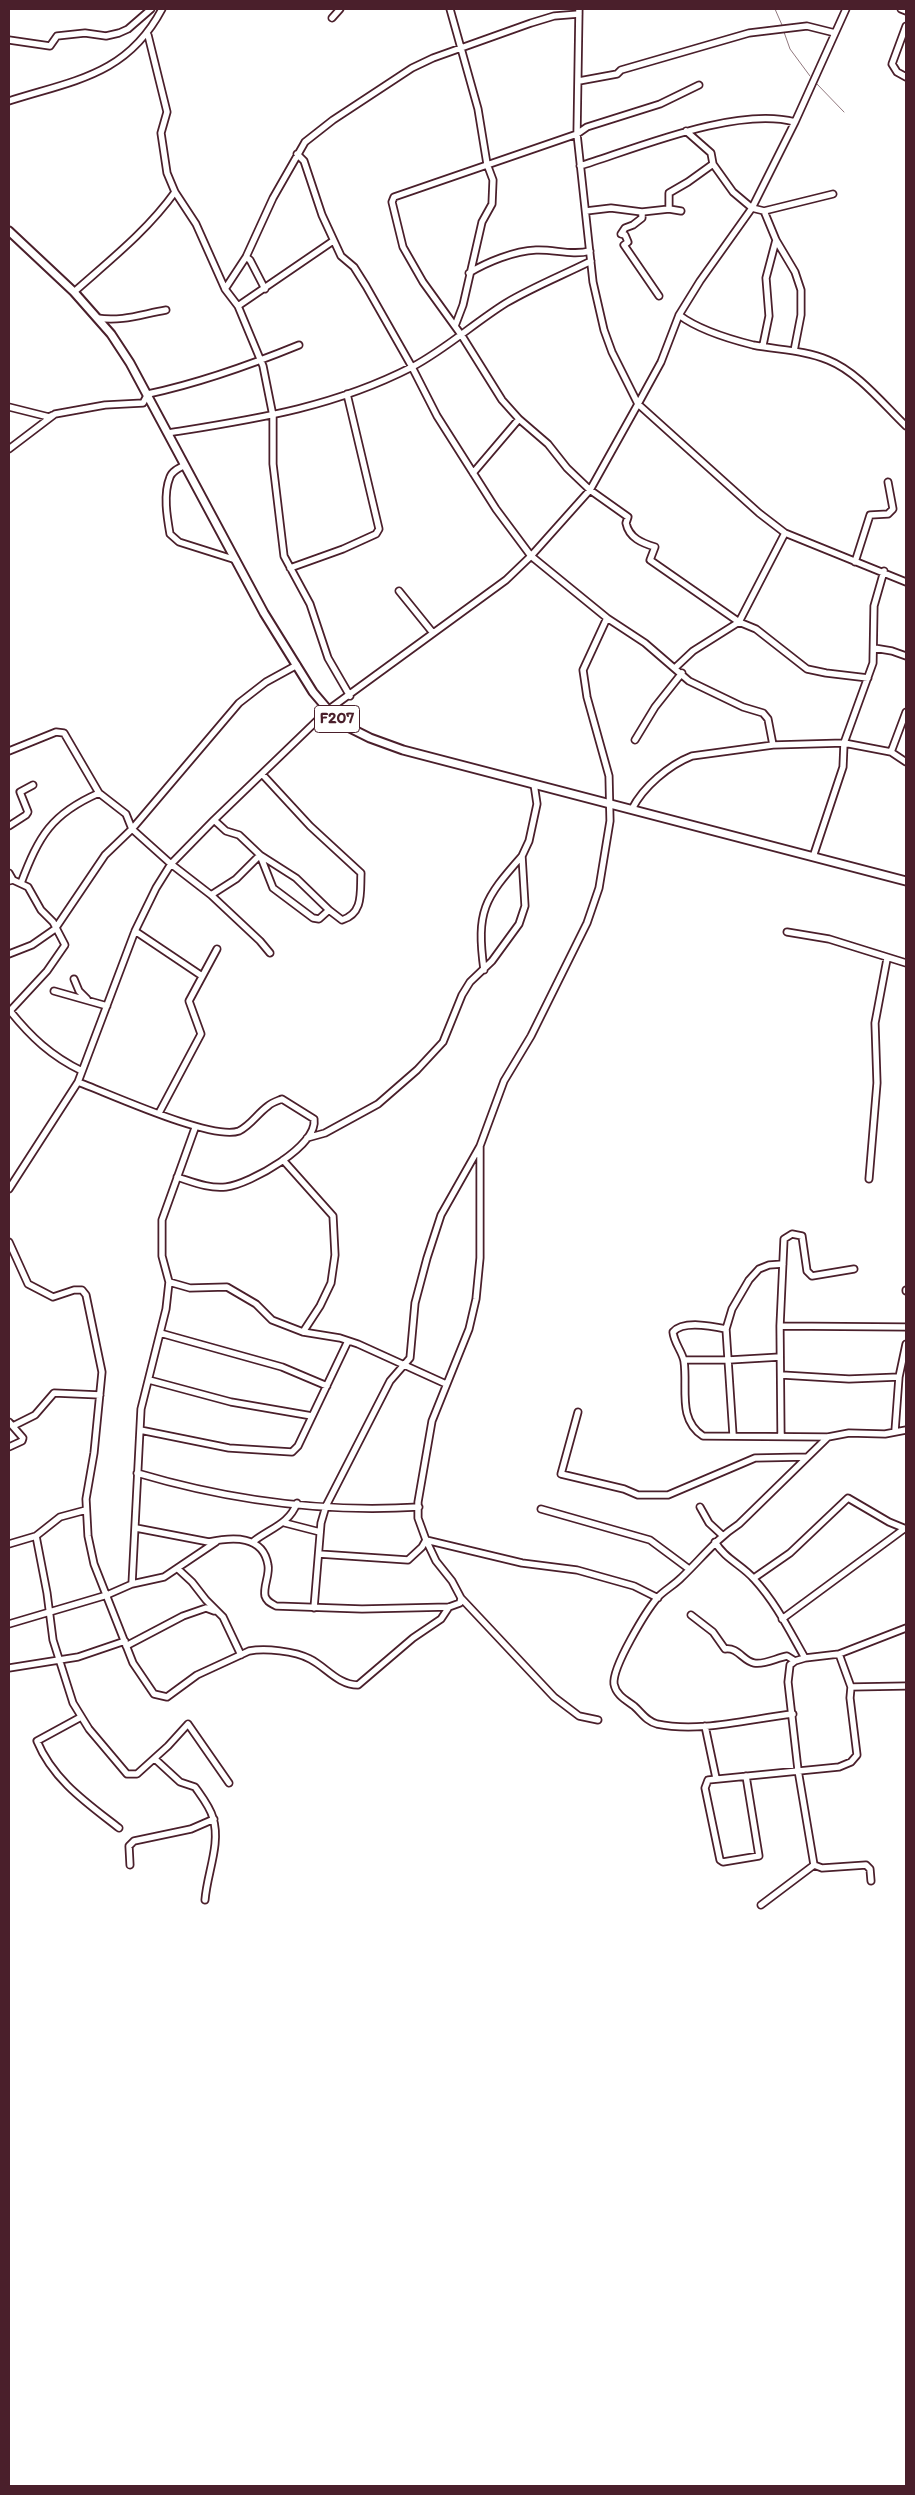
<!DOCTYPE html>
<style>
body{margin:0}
#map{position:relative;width:915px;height:2495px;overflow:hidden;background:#fff;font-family:Itim,sans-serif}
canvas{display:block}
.frame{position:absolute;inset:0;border:10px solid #4a1f2b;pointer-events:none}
</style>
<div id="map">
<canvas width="915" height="2495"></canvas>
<div class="frame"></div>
</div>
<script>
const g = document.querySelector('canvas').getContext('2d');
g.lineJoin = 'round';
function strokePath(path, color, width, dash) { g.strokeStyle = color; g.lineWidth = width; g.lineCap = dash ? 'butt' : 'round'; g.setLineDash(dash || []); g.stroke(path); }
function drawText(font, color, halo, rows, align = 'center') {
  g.font = font + ' Itim,sans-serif'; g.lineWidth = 4; g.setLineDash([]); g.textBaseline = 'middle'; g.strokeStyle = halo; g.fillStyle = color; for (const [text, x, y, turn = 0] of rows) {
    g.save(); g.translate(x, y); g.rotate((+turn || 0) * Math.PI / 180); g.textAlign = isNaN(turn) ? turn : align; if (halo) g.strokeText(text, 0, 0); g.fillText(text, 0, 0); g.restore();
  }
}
strokePath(new Path2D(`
 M 775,9 L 782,25
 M 784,32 L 790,49 L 810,76
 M 816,83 L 844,112`), '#91787e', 1);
const minor = new Path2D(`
 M 450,9 L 478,109 L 487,164 L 493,180 L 492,204 L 482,222 L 463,305 L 455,326
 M 846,9 L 795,122 L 752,208 L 700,281 L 679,315 L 661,362 L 638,404 L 759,513 L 785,533 L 906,582
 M 901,9 L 906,11
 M 332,18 L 340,9
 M 906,26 L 892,64 L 897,72 L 906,77
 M 148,35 L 167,112 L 161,133 L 167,173 L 175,192 L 196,224 L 225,289 L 238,306 L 263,366 L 273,416 L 273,464 L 284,556 L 310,604 L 328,658 L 350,696
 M 9,40 L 50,46 L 57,36 L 85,33 L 106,36 L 119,33 L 128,29 L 151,9
 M 579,81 L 617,74 L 621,70 L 749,33 L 807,26 L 835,33
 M 699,85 L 660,104 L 587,127 L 577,134 L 394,197 L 392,202 L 403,247 L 423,282 L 462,336 L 502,400 L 519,419 L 548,444 L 567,468 L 590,490 L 628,517 L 626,523 C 629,538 642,543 655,547 L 650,560 L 739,622 L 756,629 L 807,669 L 826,673 L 868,678
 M 9,101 C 75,80 127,75 162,9
 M 686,131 L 711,153 L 713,164 L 733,192 L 752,208 L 764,211 L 833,194
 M 297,154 L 304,161 L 322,215 L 341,256 L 354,267 L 366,286 L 412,367 L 437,416 L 496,509 L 531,556 L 607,618 L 645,643 L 689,681 L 743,707 L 763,713 L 768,719 L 773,745
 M 580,166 C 637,148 737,106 795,122
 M 669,209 L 669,193 L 688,182 L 713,164
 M 586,211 L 611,208 L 642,212 L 669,209 L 681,211
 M 764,211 L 776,240 L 795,272 L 801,290 L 801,315 L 794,351
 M 642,212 L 642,218 L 633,225 L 625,228 L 621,234 L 625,235 L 628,242 L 624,245 L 659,296
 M 246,257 L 250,260 L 265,289
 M 469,273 C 487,262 514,251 536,250 C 554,249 572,256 590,251
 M 225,289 L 246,257 L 273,198 L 305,142 L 333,120 L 412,68 L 433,58 L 531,23 L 554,16 L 579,14
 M 74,292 C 110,260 147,231 175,192
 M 238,306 L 333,241
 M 679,315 C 699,330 729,339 753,345 C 778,350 804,350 828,360 C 858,372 883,404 906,426
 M 97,318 C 122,322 142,314 166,310
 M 763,345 L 769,316 L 766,278 L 776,240
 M 9,407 L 49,417 L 53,415
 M 168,433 C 255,419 332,408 412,367 C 446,349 474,323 506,303 C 533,287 563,275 591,261
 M 9,449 L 55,414 L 105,405 L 143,403 L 148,394 C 200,383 250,365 299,345
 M 185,465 C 179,468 172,471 170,477 C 163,494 167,517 170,534 L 179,542 L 236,560
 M 473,473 L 519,419
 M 855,562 L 870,515 L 888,514 L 893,509 L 888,482
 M 290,568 L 343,549 L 376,534 L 379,529 L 347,394
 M 399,591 L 433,633
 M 874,648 L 892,651 L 906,656
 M 676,667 L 693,651 L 739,622 L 785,533
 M 635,740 L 655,707 L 682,673
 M 9,751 L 56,732 L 64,733 L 99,793 L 126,814 L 132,829 L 171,864 L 211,895 L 260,941 L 270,953
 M 891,752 L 906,712
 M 632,809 C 643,787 669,765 692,756 L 773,745 L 844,743 L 891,752 L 906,762
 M 214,820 L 226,831 L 239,835 L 260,855 L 273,888 L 313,918 L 319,919 L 329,910 L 342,920 C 364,913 360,892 361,873 L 310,826 L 262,774
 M 9,826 L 26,815 L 28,812 L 20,792 L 33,785
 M 813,857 L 843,767 L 844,743 L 873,663 L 874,606 L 884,571
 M 9,873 L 13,880
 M 9,881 L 13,880 L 28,887 L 41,910 L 53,922 L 65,945 L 47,971 L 9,1012
 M 21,883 C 39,836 51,814 99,793
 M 211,895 L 236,879 L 260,855 L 296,878 L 329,910
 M 135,931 L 202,976
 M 787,932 L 829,939 L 906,963
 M 9,954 L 32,945 L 55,929 L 105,855 L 132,829 L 239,703 L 266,682 L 297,665
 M 484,970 C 476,911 484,899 522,856
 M 74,979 L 79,991 L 87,999
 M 54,991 L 107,1006
 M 10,1011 C 31,1037 51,1056 82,1071
 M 78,1082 C 108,1093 212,1141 239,1131 C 251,1125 257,1114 268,1106 C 271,1103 277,1101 282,1099 L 314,1119 C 318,1146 250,1184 226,1187 C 209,1189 193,1182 177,1177
 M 159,1113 L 201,1034 L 189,1001 L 217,949
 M 307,1138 L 325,1133 L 378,1104 L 417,1070 L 443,1042 L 462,995 L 470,982 L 492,961 L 519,924 L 525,906 L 522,856 L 529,841 L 537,804 L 534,784
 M 283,1160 L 333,1216 L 335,1255 L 331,1283 L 320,1306 L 303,1332
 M 869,1179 L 877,1083 L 875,1023 L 887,959
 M 9,1189 L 78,1082 L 135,931 L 156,888 L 171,864 L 214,820 L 328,710 L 506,580 L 531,556 L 590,490 L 638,404 L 612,352 L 604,330 L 593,282 L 577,134 L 579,9
 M 9,1242 L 28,1284 L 53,1297 L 74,1290 L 82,1290 L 86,1295 L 102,1372 L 94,1453 L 86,1499 L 88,1536 L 94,1564 L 133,1663 L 154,1694 L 167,1697 L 197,1675 L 249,1651 C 265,1648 295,1651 310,1659 C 326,1667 338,1685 358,1685 L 413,1638 L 441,1619 L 449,1607
 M 169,1282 L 190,1288 L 227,1287 L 256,1304 L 272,1320 L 303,1332 L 340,1338 L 358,1344 L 446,1384
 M 906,1291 L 906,1290
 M 780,1326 L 906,1327
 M 726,1329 C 712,1326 683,1320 673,1332 C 674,1343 682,1351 684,1361 C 688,1388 677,1419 703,1436 L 828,1437 L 849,1433 L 885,1434 L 906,1430
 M 160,1333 L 282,1367 L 327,1386
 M 684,1360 L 729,1360 L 780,1357
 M 782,1375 L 849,1379 L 899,1377
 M 149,1380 L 231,1402 L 312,1416
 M 578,1412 L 561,1474 L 624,1489 L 638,1495 L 668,1495 L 755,1458 L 807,1457
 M 9,1422 L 23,1438 L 22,1441 L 9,1447
 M 13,1426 L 35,1415 L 54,1393 L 100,1395
 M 140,1430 L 229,1448 L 292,1452 L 298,1446 L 348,1341
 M 895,1431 L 899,1377 L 906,1344
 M 733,1435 L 726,1329 L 732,1309 L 749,1280 L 759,1269 L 769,1265 L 783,1264
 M 781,1436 L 780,1326 L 784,1239 L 792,1234 L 802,1236 L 807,1271 L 812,1276 L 854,1269
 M 137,1473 C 228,1500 324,1513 419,1507
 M 700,1507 L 709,1523 L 722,1535
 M 541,1509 L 650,1540 L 689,1569
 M 86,1510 L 60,1517 L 36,1536 L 47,1593 L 53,1640 L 73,1703 L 89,1729 L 127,1774 L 137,1774 L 168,1746 L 188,1724 L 229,1783
 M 285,1523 L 320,1532
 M 136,1528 L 209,1542 C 233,1537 263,1535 268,1565 C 270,1575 263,1586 265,1596 C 267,1602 271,1603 276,1606 L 362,1609 L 449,1607 L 460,1603 L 461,1598 L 452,1581 L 436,1561 L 426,1540 L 418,1518 L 418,1502 L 432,1421 L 469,1329 L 476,1299 L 480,1258 L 480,1146
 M 254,1541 C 271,1528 289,1524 297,1503
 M 715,1542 C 725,1559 742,1565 754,1579 C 776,1603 789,1630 805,1658
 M 9,1544 L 36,1536
 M 319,1554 L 408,1560 L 422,1547 L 426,1540 L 522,1563 L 577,1570 L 634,1586 L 658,1598
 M 178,1569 L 192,1582 L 206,1600 L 223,1617 L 241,1655
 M 754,1578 L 790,1553 L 848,1498 L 889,1522 L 906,1529
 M 132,1584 L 141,1409 L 166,1309 L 169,1282 L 162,1256 L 162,1220 L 195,1128
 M 461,1598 L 554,1697 L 579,1716 L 598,1720
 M 314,1608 L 321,1523 L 326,1506 L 390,1381 L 410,1358 L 415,1303 L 427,1258 L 441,1215 L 480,1146 L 504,1081 L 531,1036 L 587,923 L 599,888 L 610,821 L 609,776 L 587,697 L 583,670 L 607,618
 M 691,1615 L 713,1632 L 725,1649 C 738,1647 743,1661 754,1663 C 765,1665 776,1658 787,1656 L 795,1661
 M 782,1619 L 904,1529
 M 9,1624 L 107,1595 L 132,1584 L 164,1577 L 216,1542
 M 126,1646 L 183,1616 L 206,1608 L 214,1611
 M 9,1668 L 78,1657 L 125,1641
 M 851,1687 L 906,1686
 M 793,1714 C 749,1719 700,1733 657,1724 C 646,1721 642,1713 634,1706 C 626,1700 616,1695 614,1684 C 612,1667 646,1611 658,1597 C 665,1590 674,1585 681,1578 C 701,1559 716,1539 739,1524 L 828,1437
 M 81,1717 L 37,1741 C 53,1780 87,1803 119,1828
 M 705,1726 L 716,1778
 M 155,1759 L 180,1782 L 195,1787 C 202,1797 210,1807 213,1818 C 221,1844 207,1873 205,1900
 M 746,1776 L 759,1856 L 723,1862 L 720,1860 L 705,1788 L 708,1780 L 839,1767 L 851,1762 L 857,1755 L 850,1698 L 851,1687 L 839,1654
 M 130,1865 L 129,1846 L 134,1841 L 191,1829 L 214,1819
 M 814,1865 L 798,1770 L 788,1682 L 790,1665 L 795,1661 L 805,1658 L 839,1654 L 906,1628
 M 814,1865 L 822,1868 L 866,1865 L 870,1869 L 871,1881
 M 761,1905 L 814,1865`);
const major = new Path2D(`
 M 9,231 L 74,292 L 111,334 L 130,363 L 264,613 L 313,692 L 336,719 L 346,726 L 370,738 L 403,750 L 906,881`);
strokePath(minor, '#4a1f2b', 9);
strokePath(major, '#4a1f2b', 11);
strokePath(minor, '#fff', 5.5);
strokePath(major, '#fff', 7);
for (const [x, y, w] of [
 [337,719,45]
]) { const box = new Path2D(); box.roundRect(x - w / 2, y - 13.5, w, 27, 4); g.fillStyle = '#fff'; g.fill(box); strokePath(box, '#4a1f2b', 1); }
drawText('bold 16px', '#4a1f2b', null, [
 ["F207",337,719]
]);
</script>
